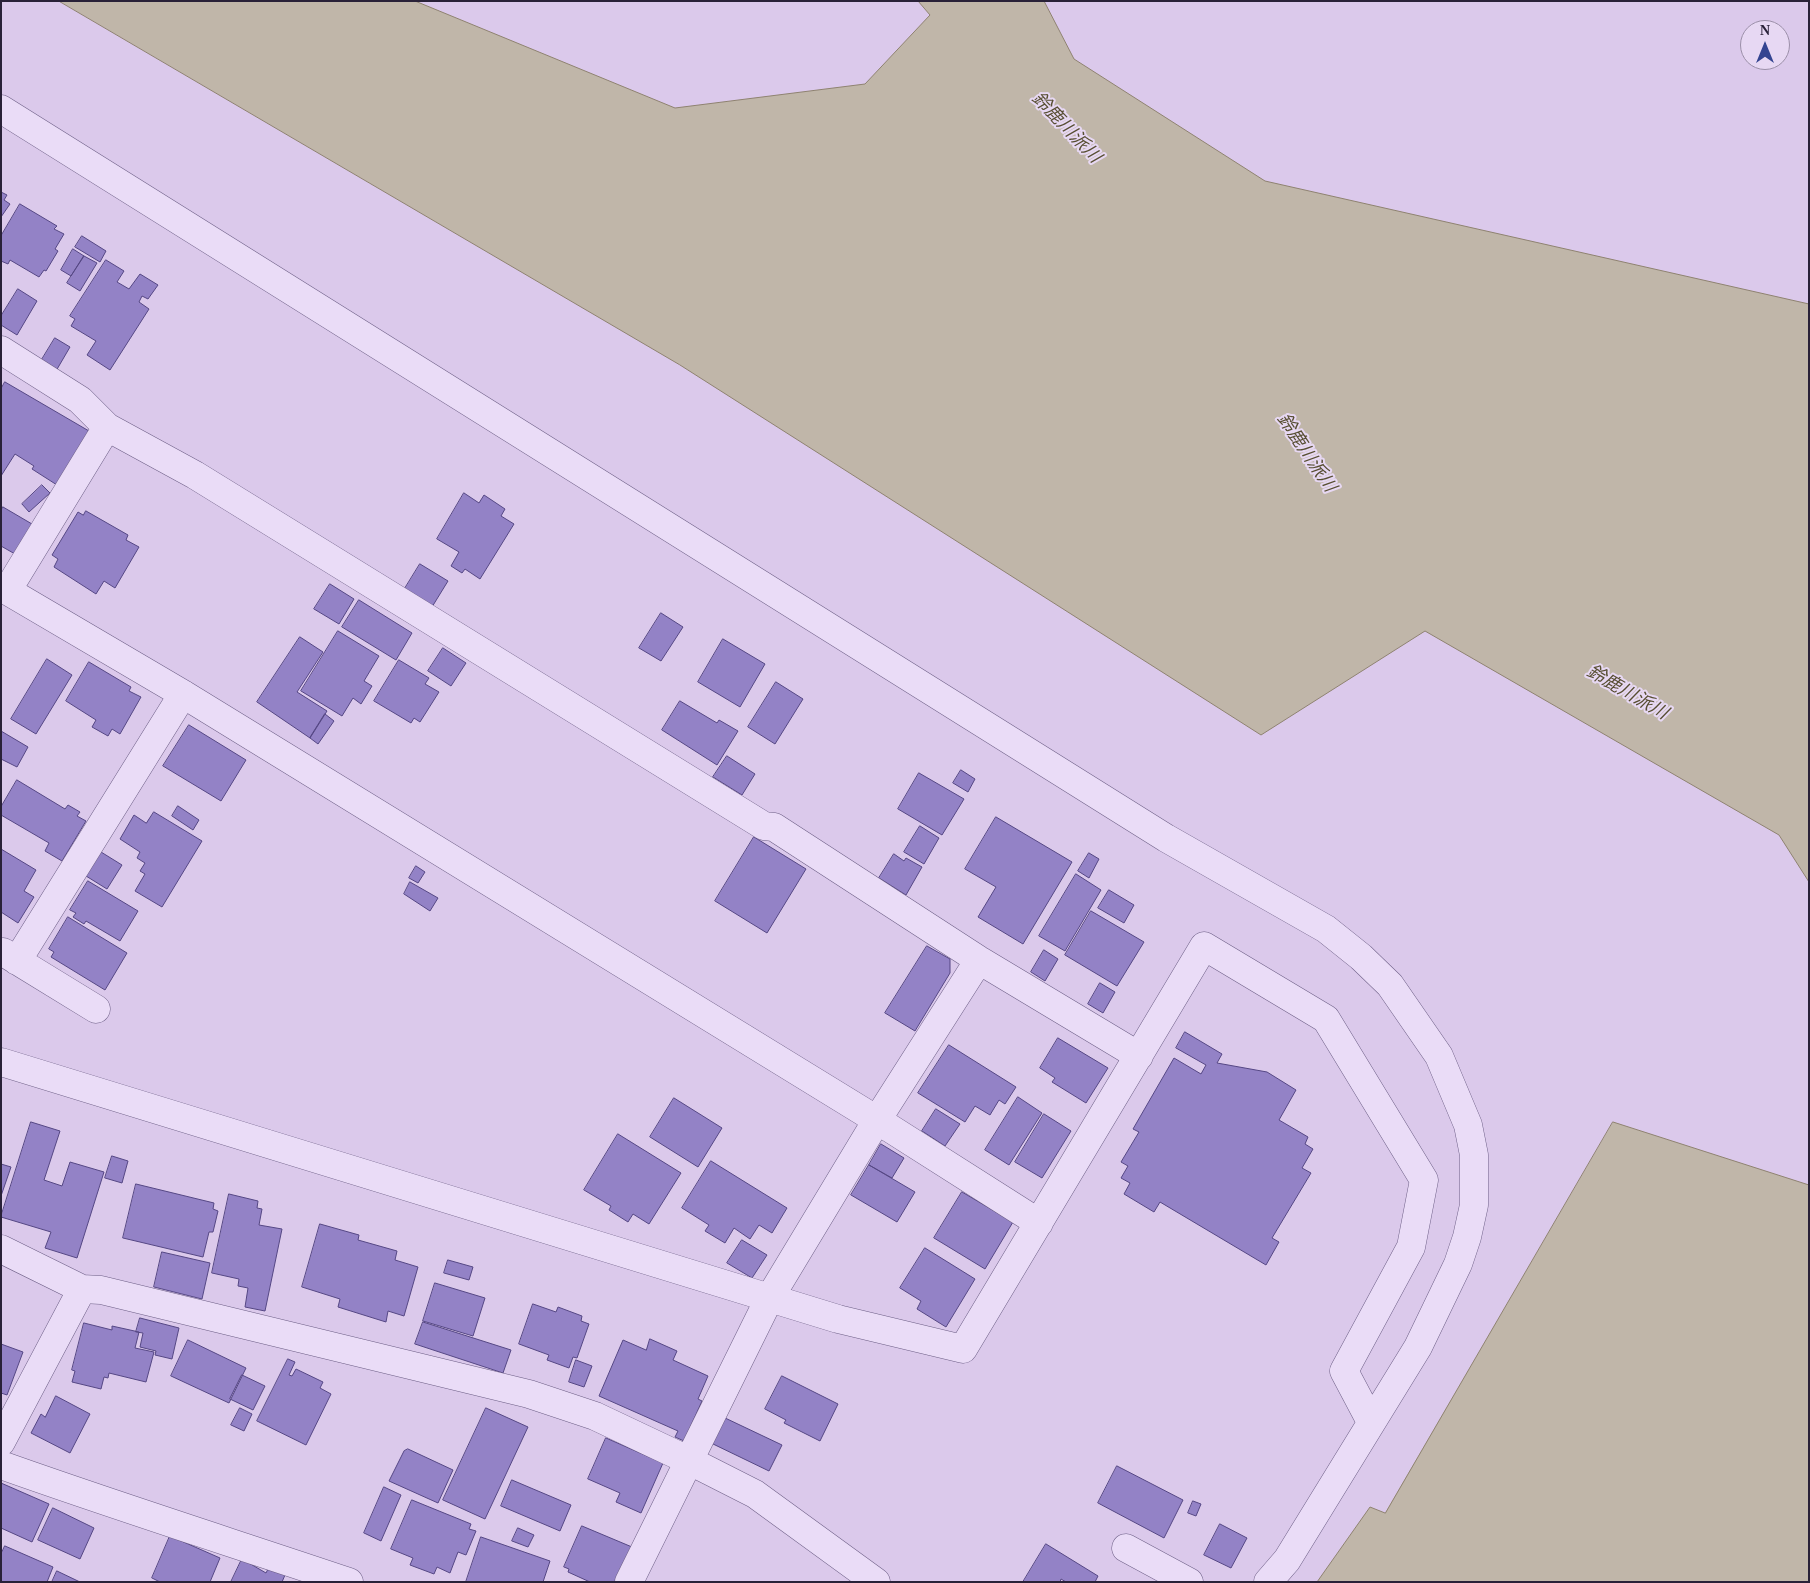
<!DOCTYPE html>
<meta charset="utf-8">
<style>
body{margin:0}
#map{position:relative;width:1810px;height:1583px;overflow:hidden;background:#dbc9eb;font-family:"Times New Roman",serif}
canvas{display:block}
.frame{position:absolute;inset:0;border:2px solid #292138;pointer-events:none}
.north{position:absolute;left:1740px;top:20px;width:50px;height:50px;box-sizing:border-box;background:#e7d8f3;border:1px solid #9b8fa8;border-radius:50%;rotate:0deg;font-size:14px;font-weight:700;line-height:20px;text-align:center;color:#292138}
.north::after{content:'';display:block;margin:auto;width:18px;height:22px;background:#344491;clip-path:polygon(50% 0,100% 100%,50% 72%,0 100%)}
</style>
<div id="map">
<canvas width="1810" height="1583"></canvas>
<div class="frame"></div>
<div class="north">N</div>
</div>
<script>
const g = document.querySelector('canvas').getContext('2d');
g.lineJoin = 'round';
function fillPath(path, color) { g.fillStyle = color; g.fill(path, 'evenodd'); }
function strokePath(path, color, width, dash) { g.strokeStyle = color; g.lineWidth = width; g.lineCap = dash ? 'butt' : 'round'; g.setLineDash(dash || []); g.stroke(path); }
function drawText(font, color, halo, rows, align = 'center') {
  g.font = font + ' "Times New Roman","Noto Sans JP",serif'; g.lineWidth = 4; g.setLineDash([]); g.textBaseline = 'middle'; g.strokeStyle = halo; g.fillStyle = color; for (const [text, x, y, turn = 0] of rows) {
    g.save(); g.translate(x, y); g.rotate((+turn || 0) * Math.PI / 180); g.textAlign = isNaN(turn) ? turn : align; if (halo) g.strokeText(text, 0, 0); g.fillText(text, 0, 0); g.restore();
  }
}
const water = new Path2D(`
 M 59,1 L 415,1 L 675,108 L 865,84 L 930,15 L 918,1 L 1044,1 L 1074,59 L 1265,181 L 1809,304 L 1809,882 L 1779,835 L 1425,631 L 1261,735 L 680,365 Z
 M 1613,1122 L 1809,1185 L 1809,1582 L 1317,1582 L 1370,1507 L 1385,1513 Z`);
fillPath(water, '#c0b6a9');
strokePath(water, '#8e8270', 1);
const building = new Path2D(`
 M 1,192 L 7,195 L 4,200 L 10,204 L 1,217 Z
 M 20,204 L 57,226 L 54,229 L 64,234 L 55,249 L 58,251 L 46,271 L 44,270 L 39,277 L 10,260 L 8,264 L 1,261 L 1,236 Z
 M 82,236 L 106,251 L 100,262 L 75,247 Z
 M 73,249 L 84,256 L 71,276 L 61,270 Z
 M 84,256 L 97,263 L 80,291 L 67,283 Z
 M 106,260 L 124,271 L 117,282 L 129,289 L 140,274 L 158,285 L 148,299 L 142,296 L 139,302 L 149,309 L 110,370 L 87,355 L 96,341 L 71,326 L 75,319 L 70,316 Z
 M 18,289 L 37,301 L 17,335 L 1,325 L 1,316 Z
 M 55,338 L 70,347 L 56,371 L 41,361 Z
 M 5,382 L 89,431 L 57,485 L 32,469 L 34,466 L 15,454 L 1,476 L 1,389 Z
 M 42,485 L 50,493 L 29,512 L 22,504 Z
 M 464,493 L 479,503 L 484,495 L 505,509 L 501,516 L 514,524 L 480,579 L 465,569 L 462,573 L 451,566 L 459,552 L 437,539 Z
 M 3,507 L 32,524 L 15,554 L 1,546 L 1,511 Z
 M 86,511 L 128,535 L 126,540 L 139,547 L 115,588 L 104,581 L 96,594 L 54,567 L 58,559 L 52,555 L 78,512 L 83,515 Z
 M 420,564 L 448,581 L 432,607 L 404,590 Z
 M 330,584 L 354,599 L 339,624 L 314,609 Z
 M 359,600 L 412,633 L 396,660 L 342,627 Z
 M 661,613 L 683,627 L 661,661 L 639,648 Z
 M 338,631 L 379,656 L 364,681 L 372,686 L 361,704 L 353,698 L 342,716 L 301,691 Z
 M 300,637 L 323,652 L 297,692 L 327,711 L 310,738 L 257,702 Z
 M 723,639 L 765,664 L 740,707 L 698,682 Z
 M 443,648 L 466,663 L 451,686 L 428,671 Z
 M 47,659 L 72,675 L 36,734 L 11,719 Z
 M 399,660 L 429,678 L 425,684 L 439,692 L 420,722 L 414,718 L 411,723 L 374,701 Z
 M 89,662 L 131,687 L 129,691 L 141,697 L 120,734 L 112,729 L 108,736 L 92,727 L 96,720 L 66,701 Z
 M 776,682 L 803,699 L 775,744 L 748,727 Z
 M 680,701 L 717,723 L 719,720 L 738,731 L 717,765 L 662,730 Z
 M 325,714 L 334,721 L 318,744 L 310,738 Z
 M 189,725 L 246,760 L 221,801 L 163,766 Z
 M 1,731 L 28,747 L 17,767 L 1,759 Z
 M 727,756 L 755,774 L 742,795 L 713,777 Z
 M 961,770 L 975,779 L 968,792 L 953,783 Z
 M 919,773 L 964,799 L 942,835 L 898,809 Z
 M 17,780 L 65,809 L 68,805 L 80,812 L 77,816 L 86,821 L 62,861 L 45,851 L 49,843 L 1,815 L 1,807 Z
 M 178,806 L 199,820 L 193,830 L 172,816 Z
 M 154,812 L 202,841 L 162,907 L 135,891 L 145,874 L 140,871 L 145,863 L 137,858 L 140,852 L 120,839 L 134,815 L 146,823 Z
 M 996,817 L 1072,862 L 1023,944 L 978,917 L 996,887 L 965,869 Z
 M 920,826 L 939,838 L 924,864 L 904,852 Z
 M 754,837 L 806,869 L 767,933 L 715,901 Z
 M 1,849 L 36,870 L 24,891 L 34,897 L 18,923 L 1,912 Z
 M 101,852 L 122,865 L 107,889 L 86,876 Z
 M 1089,853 L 1099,859 L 1089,878 L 1078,871 Z
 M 894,854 L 904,861 L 906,858 L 922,867 L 906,895 L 879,878 Z
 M 416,866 L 425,872 L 418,883 L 409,878 Z
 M 1076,874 L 1101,890 L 1065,951 L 1039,936 Z
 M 88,881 L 138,911 L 120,941 L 86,921 L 84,924 L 73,917 L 76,913 L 70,910 Z
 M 410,882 L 438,898 L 430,911 L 404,894 Z
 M 1109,890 L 1134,905 L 1124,923 L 1098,908 Z
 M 1091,911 L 1144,942 L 1117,986 L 1065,955 Z
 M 68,917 L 127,953 L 105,990 L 51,957 L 54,952 L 49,949 Z
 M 927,946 L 950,959 L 950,973 L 915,1031 L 885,1013 Z
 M 1044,950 L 1058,959 L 1045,981 L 1031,972 Z
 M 1100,983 L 1115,992 L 1103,1013 L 1088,1004 Z
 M 1185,1032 L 1222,1054 L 1217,1063 L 1267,1072 L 1296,1090 L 1279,1120 L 1308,1137 L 1305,1144 L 1313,1149 L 1302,1168 L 1311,1173 L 1272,1238 L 1279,1242 L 1266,1265 L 1160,1202 L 1154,1212 L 1124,1194 L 1130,1183 L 1121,1178 L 1128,1166 L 1121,1162 L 1139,1132 L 1133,1129 L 1174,1058 L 1201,1074 L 1206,1065 L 1176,1048 Z
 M 1058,1038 L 1108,1068 L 1086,1103 L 1052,1082 L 1055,1078 L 1040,1068 Z
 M 949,1045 L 1016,1087 L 1005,1104 L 999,1100 L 990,1115 L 975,1106 L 965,1122 L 918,1093 Z
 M 1018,1097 L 1042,1113 L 1009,1165 L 985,1150 Z
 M 674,1098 L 722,1128 L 698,1167 L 650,1137 Z
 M 936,1109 L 960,1124 L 945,1146 L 922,1131 Z
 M 1044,1114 L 1071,1131 L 1042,1178 L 1015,1162 Z
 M 31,1122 L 60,1131 L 44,1180 L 62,1186 L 70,1162 L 104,1172 L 77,1258 L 45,1248 L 51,1232 L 1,1217 Z
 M 618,1134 L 681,1173 L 649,1224 L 633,1214 L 628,1222 L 609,1210 L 611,1206 L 584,1190 Z
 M 881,1144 L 904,1158 L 892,1178 L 869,1165 Z
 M 112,1156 L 128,1161 L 122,1183 L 105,1178 Z
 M 711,1161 L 787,1208 L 772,1233 L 759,1225 L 750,1239 L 734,1228 L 725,1243 L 705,1231 L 709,1225 L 682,1208 Z
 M 1,1164 L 11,1167 L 1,1196 Z
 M 869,1165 L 915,1192 L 897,1222 L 851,1195 Z
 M 136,1184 L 214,1203 L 213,1209 L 218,1211 L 213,1232 L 209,1232 L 203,1257 L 123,1238 Z
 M 962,1192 L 1013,1222 L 985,1269 L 934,1238 Z
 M 229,1194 L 258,1201 L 257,1208 L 262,1209 L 259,1225 L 282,1229 L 265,1311 L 245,1307 L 248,1288 L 238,1286 L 239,1279 L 212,1273 Z
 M 320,1224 L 359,1235 L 358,1240 L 397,1251 L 395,1260 L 418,1267 L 404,1316 L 388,1311 L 386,1322 L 338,1307 L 340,1299 L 302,1287 Z
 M 742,1240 L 767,1255 L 752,1278 L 727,1263 Z
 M 925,1248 L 975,1279 L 946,1327 L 917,1309 L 921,1301 L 900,1288 Z
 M 162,1252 L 210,1263 L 202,1299 L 154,1287 Z
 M 448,1260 L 473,1267 L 469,1280 L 444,1273 Z
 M 435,1283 L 485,1298 L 473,1336 L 423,1321 Z
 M 533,1304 L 556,1312 L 558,1307 L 582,1316 L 581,1321 L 589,1324 L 577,1358 L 573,1357 L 569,1368 L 547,1360 L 549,1355 L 519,1344 Z
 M 140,1318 L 179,1328 L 172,1359 L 155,1355 L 156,1351 L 140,1347 L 143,1333 L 136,1332 Z
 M 423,1322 L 511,1350 L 503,1373 L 415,1344 Z
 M 84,1323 L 112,1330 L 112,1326 L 139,1332 L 135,1348 L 154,1352 L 146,1382 L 109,1373 L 108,1378 L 104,1377 L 101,1389 L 72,1382 L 75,1371 L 72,1370 Z
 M 650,1339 L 677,1351 L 673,1360 L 708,1376 L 698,1399 L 702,1401 L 684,1441 L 675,1437 L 678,1431 L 599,1396 L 623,1340 L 646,1350 Z
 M 188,1340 L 246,1368 L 229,1403 L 171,1376 Z
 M 1,1344 L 23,1352 L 7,1395 L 1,1393 Z
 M 288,1359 L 295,1362 L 289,1375 L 292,1376 L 296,1369 L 323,1382 L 320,1388 L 331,1394 L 306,1445 L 257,1421 Z
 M 576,1360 L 592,1366 L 584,1387 L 569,1382 Z
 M 242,1375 L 265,1386 L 253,1410 L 230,1399 Z
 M 782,1376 L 838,1404 L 820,1441 L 784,1423 L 786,1420 L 765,1409 Z
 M 56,1396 L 90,1414 L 70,1453 L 31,1433 L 41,1414 L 45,1417 Z
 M 240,1408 L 252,1414 L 244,1431 L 231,1425 Z
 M 486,1408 L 528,1427 L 485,1519 L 443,1500 Z
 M 723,1417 L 782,1445 L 769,1471 L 711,1443 Z
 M 606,1438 L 663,1463 L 641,1513 L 616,1502 L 620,1493 L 588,1479 Z
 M 408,1449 L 453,1470 L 438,1503 L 389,1481 L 404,1451 Z
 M 1117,1466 L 1183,1500 L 1164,1538 L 1098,1503 Z
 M 512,1480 L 571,1505 L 560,1531 L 501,1506 Z
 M 1,1483 L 49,1504 L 32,1542 L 1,1528 Z
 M 384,1487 L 401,1495 L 381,1541 L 364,1533 Z
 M 412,1500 L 471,1524 L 469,1529 L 476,1531 L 466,1555 L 458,1552 L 450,1573 L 437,1567 L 434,1574 L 410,1565 L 413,1558 L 391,1549 Z
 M 1193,1501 L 1201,1504 L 1196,1516 L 1188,1513 Z
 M 53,1508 L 94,1528 L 80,1559 L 38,1540 Z
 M 1220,1524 L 1247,1538 L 1231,1568 L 1204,1555 Z
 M 582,1526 L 632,1547 L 616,1582 L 590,1582 L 568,1572 L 569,1569 L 564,1567 Z
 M 518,1528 L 534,1535 L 528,1547 L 512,1541 Z
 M 170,1536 L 220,1558 L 210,1582 L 160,1582 L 152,1578 Z
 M 481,1537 L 550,1561 L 543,1582 L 466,1582 Z
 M 1046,1544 L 1098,1576 L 1095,1582 L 1066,1582 L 1061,1579 L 1060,1582 L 1023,1582 Z
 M 5,1546 L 53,1567 L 47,1582 L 1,1582 L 1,1554 Z
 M 242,1559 L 266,1573 L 269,1567 L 285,1575 L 282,1582 L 231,1582 Z
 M 57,1571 L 80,1582 L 52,1582 Z`);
fillPath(building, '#9382c6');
strokePath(building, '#554784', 1);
const street = new Path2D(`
 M 1,109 L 1166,838 L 1326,929 L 1361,957 L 1390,985 L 1439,1056 L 1468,1125 L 1474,1155 L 1474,1205 L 1467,1237 L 1458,1264 L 1418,1347 L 1287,1560 L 1268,1582
 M 1,350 L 80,400 L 107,427 L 195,475 L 764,826 L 774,827 L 979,960 L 1139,1056
 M 1,587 L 183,694 L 877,1120 L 1039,1223
 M 7,591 L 107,427
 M 3,952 L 96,1009
 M 17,961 L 183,694
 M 1,1062 L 838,1319 L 963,1349 L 1204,946 L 1326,1019 L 1424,1180 L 1411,1247 L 1344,1371 L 1371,1422
 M 1,1249 L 82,1289 L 101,1290 L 529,1394 L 595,1416 L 688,1460 L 755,1494 L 876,1582
 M 1,1442 L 82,1289
 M 1,1465 C 116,1506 233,1543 349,1582
 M 1126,1548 L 1189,1582
 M 629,1582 L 769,1299 L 877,1120 L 979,960`);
strokePath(street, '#6d5f86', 29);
strokePath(street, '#eadcf7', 28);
drawText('italic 18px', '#574e32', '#e7d8f3', [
 ["鈴鹿川派川",1066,128,46],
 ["鈴鹿川派川",1306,453,56],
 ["鈴鹿川派川",1627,693,30]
]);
</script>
